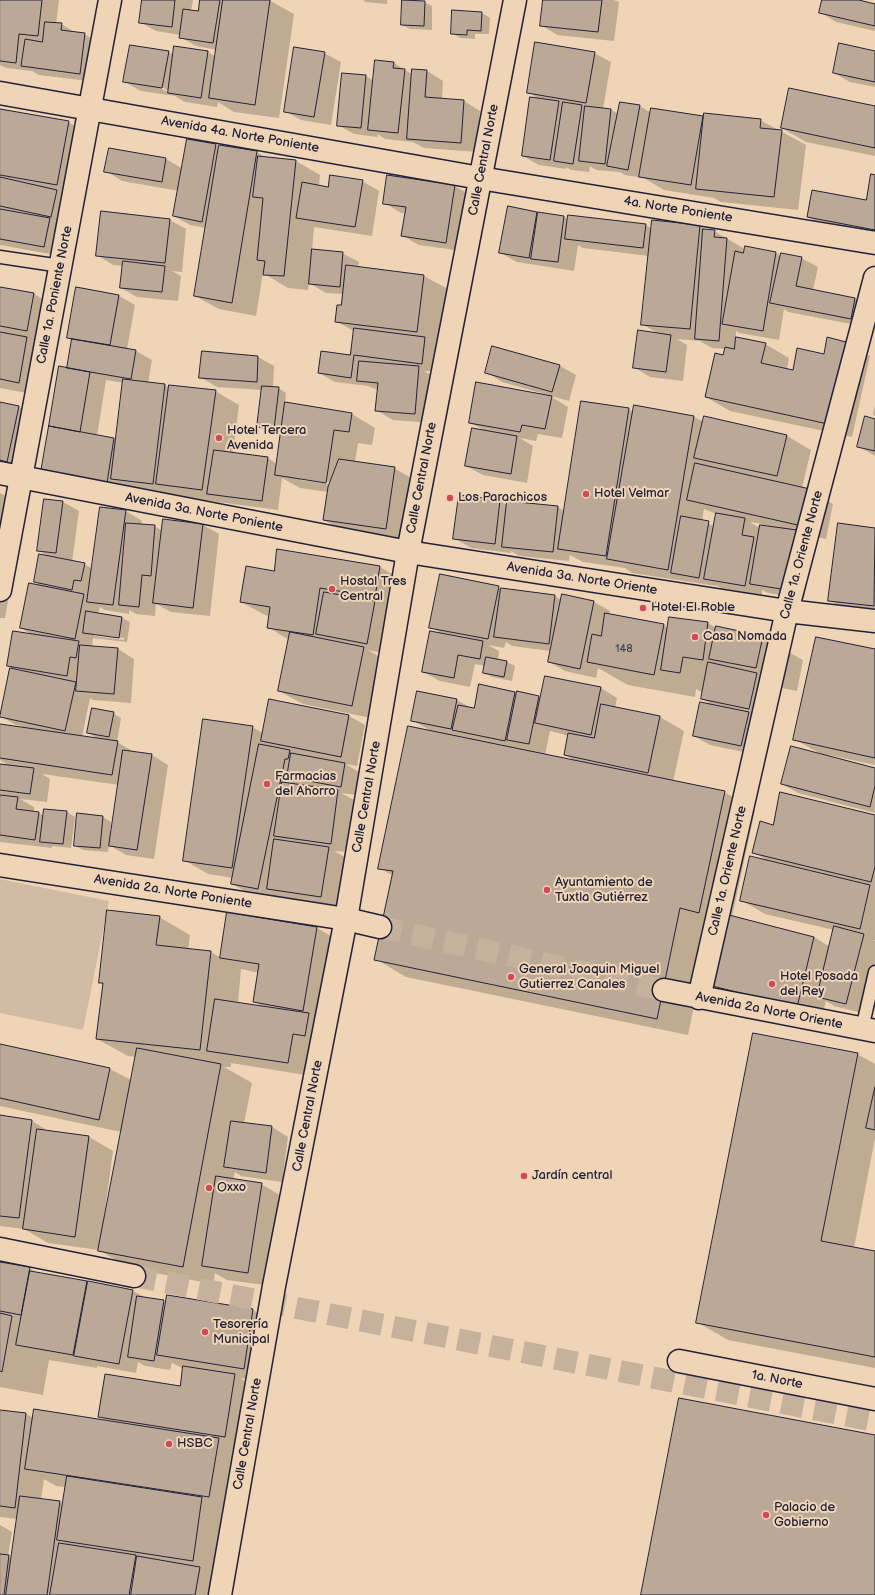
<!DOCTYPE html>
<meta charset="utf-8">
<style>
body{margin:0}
canvas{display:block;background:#efd5b6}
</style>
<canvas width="875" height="1595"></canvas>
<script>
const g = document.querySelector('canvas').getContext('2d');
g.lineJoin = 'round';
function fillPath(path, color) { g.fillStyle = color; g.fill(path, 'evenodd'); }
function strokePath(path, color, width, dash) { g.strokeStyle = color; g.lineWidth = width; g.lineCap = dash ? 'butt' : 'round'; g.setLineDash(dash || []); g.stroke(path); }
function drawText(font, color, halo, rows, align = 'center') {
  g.font = font + ' "Balsamiq Sans",sans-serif'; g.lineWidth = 4; g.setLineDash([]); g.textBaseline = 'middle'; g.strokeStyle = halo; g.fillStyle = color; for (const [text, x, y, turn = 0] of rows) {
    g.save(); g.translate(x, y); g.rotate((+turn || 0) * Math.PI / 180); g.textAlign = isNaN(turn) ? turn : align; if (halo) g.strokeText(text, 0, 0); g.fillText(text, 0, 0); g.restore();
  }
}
fillPath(new Path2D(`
 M 0,879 L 109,901 L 83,1030 L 0,1013 Z`), '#d1bba4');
fillPath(new Path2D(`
 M 0,0 L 59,0 L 56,24 L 61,24 L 76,33 L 84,34 L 101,44 L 96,82 L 39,75 L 32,71 L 6,68 L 0,65 Z
 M 143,0 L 193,0 L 191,11 L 199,12 L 201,0 L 269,0 L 294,14 L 279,118 L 234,112 L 218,102 L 217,107 L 185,102 L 175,96 L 141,91 L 125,82 L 168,52 L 174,55 L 208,52 L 216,57 L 217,50 L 196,46 L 180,37 L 180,35 L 156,31 L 140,22 ZM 158,85 L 169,91 L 169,93 L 157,86 Z
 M 363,0 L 387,0 L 387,4 L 366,2 Z
 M 544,0 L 614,0 L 619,2 L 614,41 L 557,35 L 541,25 Z
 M 823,0 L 855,0 L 875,5 L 875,31 L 836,22 L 820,12 Z
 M 424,2 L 432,6 L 432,30 L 410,29 L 402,25 Z
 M 453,11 L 482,13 L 490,18 L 489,34 L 475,34 L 475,39 L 460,38 L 452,33 Z
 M 875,52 L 875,87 L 850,82 L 834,73 Z
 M 324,53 L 341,62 L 331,125 L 301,120 L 285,111 Z
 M 594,53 L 611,62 L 603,109 L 611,110 L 619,114 L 621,103 L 640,106 L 651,113 L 702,117 L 705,119 L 760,120 L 806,145 L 798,210 L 721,202 L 714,198 L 664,190 L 644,178 L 625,175 L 620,172 L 596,170 L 590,166 L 589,172 L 571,170 L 566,167 L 566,169 L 539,165 L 523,156 L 539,99 L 528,92 Z
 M 394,63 L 413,75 L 413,70 L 427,71 L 443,81 L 442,99 L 464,101 L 480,111 L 477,152 L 424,148 L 413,142 L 385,139 L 378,134 L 377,137 L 354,134 L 338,125 L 343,74 L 366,76 L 374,81 Z
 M 875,107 L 875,156 L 806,142 L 782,128 Z
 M 0,110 L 68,122 L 92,136 L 61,256 L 0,245 Z
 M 215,145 L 220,147 L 257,152 L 266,158 L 296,161 L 320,175 L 319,186 L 329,188 L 362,181 L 379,191 L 372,236 L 314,227 L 312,250 L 342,253 L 359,262 L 358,268 L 424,276 L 448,289 L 441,345 L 436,344 L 441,347 L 438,372 L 424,371 L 435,377 L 431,423 L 393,420 L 376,410 L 378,390 L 368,386 L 335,382 L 319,373 L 351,356 L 355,332 L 336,321 L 342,306 L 343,294 L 326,293 L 309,283 L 308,290 L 288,288 L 263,273 L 256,316 L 219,309 L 195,296 L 206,228 L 190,225 L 174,216 L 179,191 L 122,181 L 106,171 L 166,159 L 183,169 Z
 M 875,176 L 875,236 L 824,226 L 808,217 L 867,201 Z
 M 454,186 L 471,195 L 462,251 L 419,245 L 403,236 L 406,213 L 401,213 L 385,203 Z
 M 509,207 L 539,214 L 564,217 L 569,220 L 646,225 L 652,229 L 652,221 L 700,226 L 708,231 L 714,231 L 743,248 L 742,255 L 776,253 L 781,256 L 801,258 L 818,267 L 813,290 L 855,298 L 871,308 L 867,327 L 788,312 L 784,309 L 779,340 L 739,333 L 736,331 L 736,338 L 765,344 L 789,358 L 787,369 L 794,371 L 846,343 L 870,356 L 852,437 L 730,411 L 706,397 L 724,356 L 725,349 L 712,348 L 700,341 L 677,339 L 687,345 L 683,381 L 650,377 L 634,367 L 659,334 L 642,324 L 649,256 L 583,248 L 578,245 L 574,271 L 517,262 L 501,253 Z
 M 170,220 L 186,229 L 182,272 L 172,271 L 181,276 L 178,301 L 137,297 L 121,288 L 123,266 L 113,265 L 97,255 Z
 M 0,288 L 34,294 L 58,308 L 51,344 L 32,341 L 51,352 L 43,396 L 0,388 Z
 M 119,296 L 135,305 L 127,349 L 136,351 L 152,360 L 148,383 L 165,385 L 169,388 L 215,391 L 239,405 L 233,453 L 268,458 L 277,464 L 282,433 L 266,431 L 258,427 L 262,390 L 217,387 L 200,377 L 202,352 L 258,357 L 274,366 L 273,388 L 278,388 L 286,393 L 285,403 L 352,414 L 375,428 L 372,445 L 358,443 L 355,462 L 394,468 L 418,482 L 409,543 L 348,533 L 324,520 L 328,492 L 300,488 L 282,478 L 278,510 L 180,497 L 177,495 L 177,497 L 136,492 L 124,485 L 123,492 L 58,481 L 68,369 L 73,341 L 68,338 ZM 106,380 L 124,383 L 117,440 L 97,436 ZM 300,478 L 331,482 L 330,484 L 300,480 Z
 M 560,366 L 576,375 L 569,401 L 502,382 L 486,372 Z
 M 550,396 L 568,407 L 562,438 L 538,434 L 536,441 L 520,438 L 533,446 L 527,483 L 483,475 L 466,466 L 484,430 L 470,423 Z
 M 0,403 L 19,407 L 35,417 L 23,470 L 0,465 Z
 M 875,405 L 875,416 L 873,415 Z
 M 635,406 L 694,417 L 704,422 L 705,417 L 787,436 L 811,450 L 802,488 L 810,490 L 833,504 L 826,539 L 801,533 L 813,541 L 804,599 L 768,593 L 762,590 L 762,595 L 721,588 L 716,585 L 716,586 L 632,573 L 625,568 L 583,562 L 570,555 L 569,561 L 519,556 L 511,551 L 511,553 L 471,548 L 454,538 L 460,496 L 500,501 L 508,506 L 558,507 L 565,512 L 628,409 L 634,412 ZM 704,509 L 716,514 L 714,526 L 702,521 ZM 752,522 L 761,524 L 760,528 L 751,523 Z
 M 875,420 L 875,456 L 858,446 Z
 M 0,493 L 18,502 L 0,534 Z
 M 45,500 L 63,502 L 79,511 L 72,562 L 84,564 L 93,569 L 101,508 L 126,511 L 142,521 L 141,525 L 154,526 L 163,531 L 164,520 L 203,525 L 219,534 L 210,616 L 171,612 L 156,604 L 155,616 L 136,614 L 129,610 L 129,614 L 105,610 L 100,607 L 98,614 L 122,618 L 130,622 L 127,642 L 93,638 L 92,647 L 118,649 L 134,659 L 131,703 L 93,700 L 90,698 L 82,737 L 100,740 L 88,733 L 113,713 L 121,718 L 117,742 L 136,753 L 152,755 L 168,765 L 154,859 L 126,855 L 109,845 L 108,852 L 83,850 L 75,846 L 103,817 L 111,822 L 110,833 L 112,833 L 119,785 L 42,774 L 50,779 L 47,802 L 20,799 L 34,807 L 34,812 L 39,813 L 44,816 L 67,812 L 75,817 L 71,848 L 52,846 L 52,848 L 0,842 L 0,765 L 12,767 L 0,760 L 0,725 L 22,728 L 22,726 L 16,725 L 0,716 L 11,667 L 8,666 L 32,635 L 21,628 L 43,587 L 35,582 L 49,557 L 38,550 ZM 94,634 L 124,638 L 124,640 L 94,636 Z
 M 839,524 L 875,529 L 875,617 L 853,614 L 829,600 Z
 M 278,550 L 380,567 L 404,581 L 399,610 L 385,608 L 391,611 L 383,653 L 368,650 L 388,662 L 376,719 L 303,704 L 279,691 L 289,640 L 268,627 L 270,616 L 265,615 L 241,602 L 275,572 Z
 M 0,583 L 10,589 L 5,618 L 0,618 Z
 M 498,587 L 503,590 L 555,596 L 561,600 L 594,602 L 610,611 L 609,615 L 663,625 L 669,628 L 708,623 L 716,628 L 762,637 L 803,660 L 797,691 L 772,686 L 758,755 L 710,745 L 694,736 L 712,705 L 702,699 L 703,693 L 696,689 L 695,697 L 628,685 L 598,668 L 596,678 L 565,671 L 549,662 L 551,651 L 512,646 L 506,642 L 504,648 L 488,645 L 499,651 L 498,660 L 507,662 L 515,666 L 512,681 L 492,677 L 484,673 L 485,666 L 475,664 L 470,687 L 440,681 L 423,672 L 441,633 L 431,627 Z
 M 875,650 L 875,765 L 829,755 L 828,757 L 875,769 L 875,813 L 798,793 L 782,784 L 821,754 L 794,739 Z
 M 601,688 L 617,698 L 615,708 L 660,717 L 684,731 L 673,782 L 724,792 L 755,810 L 732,917 L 814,937 L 830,947 L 834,930 L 765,914 L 741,900 L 768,861 L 753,852 L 773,826 L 875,816 L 875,940 L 873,940 L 875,941 L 875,962 L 862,1013 L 834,1006 L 826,1001 L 821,1020 L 737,999 L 713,985 L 711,925 L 688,1035 L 406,977 L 376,959 L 393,876 L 380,868 L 431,731 L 412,720 L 418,692 L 457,700 L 473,709 L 515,692 L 541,698 ZM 550,731 L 569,736 L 565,755 L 576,761 L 545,755 Z
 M 349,716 L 365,725 L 357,766 L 345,764 L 361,773 L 357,795 L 341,793 L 354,800 L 347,852 L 334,851 L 345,857 L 337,906 L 283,898 L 282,902 L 256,897 L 232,884 L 234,878 L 208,874 L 184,860 L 252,727 L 263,733 Z
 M 159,917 L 190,935 L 188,950 L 211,952 L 221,958 L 317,928 L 341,942 L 312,1076 L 231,1063 L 231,1067 L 224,1067 L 252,1083 L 244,1123 L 272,1127 L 288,1137 L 282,1182 L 241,1176 L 235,1172 L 233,1180 L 261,1184 L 285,1198 L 272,1286 L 227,1280 L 215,1273 L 213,1284 L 129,1268 L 99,1250 L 48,1243 L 24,1229 L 0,1226 L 0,1116 L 32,1121 L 50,1132 L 89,1137 L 113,1151 L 104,1217 L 105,1217 L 121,1132 L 0,1106 L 0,1045 L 110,1069 L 131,1080 L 136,1057 L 128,1056 L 97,1039 L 104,985 L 100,982 ZM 241,969 L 259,973 L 254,1001 L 265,1008 L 238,1004 Z
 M 857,1054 L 875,1064 L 875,1138 L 854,1248 L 875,1252 L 875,1368 L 728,1340 L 697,1322 Z
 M 0,1263 L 29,1268 L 37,1273 L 133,1291 L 146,1298 L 167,1303 L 253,1310 L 277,1324 L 267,1382 L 240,1378 L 258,1389 L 248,1450 L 234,1448 L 249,1456 L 216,1574 L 209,1573 L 223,1581 L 221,1595 L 0,1595 L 0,1525 L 12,1532 L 8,1556 L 12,1558 L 18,1519 L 0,1517 L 0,1411 L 26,1414 L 34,1418 L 109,1422 L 99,1416 L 181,1387 L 184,1369 L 172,1363 L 170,1370 L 145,1366 L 138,1362 L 136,1373 L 97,1366 L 97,1368 L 49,1360 L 43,1395 L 0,1387 ZM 44,1479 L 56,1486 L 66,1487 L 63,1504 L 59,1502 L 41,1500 Z`), '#0003');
const building = new Path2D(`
 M 0,0 L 42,0 L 38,36 L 19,34 L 16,63 L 0,61 Z
 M 142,0 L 175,0 L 172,27 L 139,23 Z
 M 200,0 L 220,0 L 213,43 L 179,38 L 183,9 L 198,11 Z
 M 223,0 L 270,0 L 255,105 L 209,98 Z
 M 402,0 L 425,1 L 424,26 L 401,25 Z
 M 543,0 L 602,0 L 598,32 L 540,26 Z
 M 822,0 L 859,0 L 875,4 L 875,26 L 819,13 Z
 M 452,10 L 482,12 L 481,31 L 467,30 L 467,35 L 451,34 Z
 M 45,22 L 62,23 L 61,30 L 85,33 L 80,74 L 21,66 L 25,39 L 42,42 Z
 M 535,42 L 595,52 L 586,103 L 527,93 Z
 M 839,43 L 875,51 L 875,82 L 833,73 Z
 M 130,45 L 169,51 L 162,88 L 123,82 Z
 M 174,46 L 208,51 L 201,98 L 168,93 Z
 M 294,47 L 325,52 L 314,117 L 284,112 Z
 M 375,60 L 394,62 L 393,68 L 405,69 L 398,133 L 368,130 Z
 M 412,69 L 427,70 L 425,97 L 464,100 L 461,143 L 407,139 Z
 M 342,73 L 366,75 L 361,128 L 337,126 Z
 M 789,88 L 875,106 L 875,148 L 781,128 Z
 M 530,97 L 559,101 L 550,160 L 522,156 Z
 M 563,102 L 582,105 L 573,164 L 554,161 Z
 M 620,102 L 640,105 L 628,170 L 607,166 Z
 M 585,106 L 611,109 L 605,164 L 579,161 Z
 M 651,108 L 703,116 L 691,185 L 639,177 Z
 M 0,109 L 69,121 L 57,185 L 0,175 Z
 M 704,113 L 761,119 L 760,128 L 782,130 L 774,197 L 696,189 Z
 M 187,139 L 216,144 L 202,222 L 173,216 Z
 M 219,145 L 257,151 L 232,303 L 194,296 Z
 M 109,148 L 166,158 L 162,182 L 104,172 Z
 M 258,156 L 296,160 L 284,276 L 263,275 L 265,261 L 257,260 L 263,198 L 253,197 Z
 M 871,174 L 875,175 L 875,230 L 807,217 L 812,190 L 866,200 Z
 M 330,175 L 363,180 L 355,227 L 296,218 L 302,182 L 328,187 Z
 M 387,175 L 455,185 L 446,243 L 401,236 L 406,207 L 383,204 Z
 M 0,177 L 57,190 L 51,217 L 0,206 Z
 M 508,206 L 537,212 L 529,258 L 499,253 Z
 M 0,209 L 50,218 L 44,247 L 0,239 Z
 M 101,211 L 170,219 L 165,263 L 96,256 Z
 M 538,212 L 564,216 L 558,262 L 531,259 Z
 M 568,215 L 646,224 L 643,248 L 565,239 Z
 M 652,220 L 700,225 L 690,329 L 641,325 Z
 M 703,229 L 715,230 L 714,237 L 727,238 L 719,341 L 695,339 Z
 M 745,246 L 776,252 L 763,331 L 722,324 L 735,251 L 743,253 Z
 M 312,249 L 343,252 L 340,287 L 309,284 Z
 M 781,253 L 802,257 L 796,286 L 855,298 L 851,319 L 770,303 Z
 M 123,261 L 165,266 L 162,292 L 120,288 Z
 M 346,265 L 424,275 L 417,332 L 335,322 L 337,305 L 341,305 Z
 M 0,287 L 34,293 L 27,331 L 0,326 Z
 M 76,287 L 119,295 L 110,345 L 67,338 Z
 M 354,328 L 425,337 L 422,364 L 354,355 L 351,378 L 318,373 L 321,351 L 350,355 Z
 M 638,330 L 671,335 L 666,372 L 633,368 Z
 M 0,332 L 27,337 L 19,383 L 0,379 Z
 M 736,337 L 766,343 L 761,363 L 793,370 L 797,348 L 824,354 L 827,337 L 846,342 L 828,424 L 705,397 L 715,353 L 723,355 L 725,347 L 734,349 Z
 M 72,339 L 136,350 L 131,379 L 67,368 Z
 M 492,346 L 560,365 L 552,392 L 485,373 Z
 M 202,351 L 258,356 L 257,382 L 199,378 Z
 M 359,361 L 419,366 L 415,414 L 375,411 L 378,383 L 357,381 Z
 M 59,366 L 90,372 L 80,432 L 49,426 Z
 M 123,379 L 165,384 L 153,484 L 111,479 Z
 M 476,382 L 552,396 L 545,429 L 522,425 L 520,432 L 469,423 Z
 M 169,385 L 216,390 L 202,490 L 156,484 Z
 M 262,386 L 279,387 L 274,429 L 257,427 Z
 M 581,401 L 629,408 L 606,556 L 558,549 Z
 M 0,402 L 19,406 L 7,462 L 0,460 Z
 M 285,402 L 352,413 L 349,432 L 334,430 L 326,483 L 275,475 Z
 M 634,405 L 694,416 L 668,570 L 607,559 Z
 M 704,416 L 787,435 L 777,476 L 694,458 Z
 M 865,416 L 875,419 L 875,451 L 857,447 Z
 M 49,426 L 114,438 L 107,483 L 41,472 Z
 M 472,428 L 517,436 L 511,474 L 465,466 Z
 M 214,450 L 268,457 L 262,501 L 207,494 Z
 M 339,459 L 395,467 L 386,529 L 323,520 L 328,487 Z
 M 695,463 L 810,489 L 802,526 L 687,500 Z
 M 459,495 L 500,500 L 495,544 L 453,539 Z
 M 44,499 L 63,501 L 56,553 L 37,551 Z
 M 507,501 L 558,506 L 553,552 L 502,547 Z
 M 100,507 L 126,510 L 113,605 L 87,602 Z
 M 716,513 L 745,518 L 742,535 L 754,537 L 745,586 L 704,579 Z
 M 681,516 L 709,521 L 699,578 L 671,573 Z
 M 163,519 L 203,524 L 193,608 L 153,603 Z
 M 126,523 L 155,525 L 151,576 L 142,575 L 139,607 L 119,605 Z
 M 838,523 L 875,528 L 874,606 L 828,601 Z
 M 760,525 L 797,530 L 787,590 L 750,584 Z
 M 277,549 L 380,566 L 375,597 L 320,588 L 313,635 L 267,628 L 270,607 L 240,602 L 246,566 L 274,571 Z
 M 39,554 L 85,563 L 81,581 L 74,580 L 72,590 L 34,582 Z
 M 440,574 L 499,586 L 488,639 L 429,628 Z
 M 29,583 L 84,594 L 75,639 L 20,628 Z
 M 501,588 L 555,595 L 549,644 L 494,637 Z
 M 324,592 L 375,601 L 367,644 L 316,634 Z
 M 562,594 L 594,601 L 580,669 L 548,662 Z
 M 86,611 L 122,617 L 119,638 L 83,633 Z
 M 605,613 L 664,624 L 654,675 L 587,662 L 592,634 L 601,636 Z
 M 669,617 L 708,622 L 703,660 L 683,657 L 680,673 L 661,670 Z
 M 716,626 L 763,636 L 756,668 L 709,659 Z
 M 13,631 L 79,641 L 76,658 L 70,657 L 67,676 L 7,666 Z
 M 430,631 L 483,641 L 480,659 L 458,655 L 454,678 L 422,672 Z
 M 290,632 L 364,647 L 352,706 L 278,691 Z
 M 816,637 L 875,649 L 875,758 L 793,740 Z
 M 80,645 L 118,648 L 114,694 L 76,691 Z
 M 486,657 L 507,661 L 504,677 L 483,673 Z
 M 708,662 L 757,673 L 749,709 L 701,699 Z
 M 10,668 L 76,682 L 65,731 L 0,717 Z
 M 545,676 L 601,687 L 591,735 L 535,723 Z
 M 479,684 L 515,692 L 505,741 L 452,730 L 458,705 L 474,708 Z
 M 417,691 L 457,699 L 451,729 L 411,721 Z
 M 517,691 L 539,696 L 529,744 L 507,740 Z
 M 269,699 L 349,715 L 341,757 L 261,741 Z
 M 700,702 L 749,712 L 741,746 L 693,736 Z
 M 601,704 L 660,716 L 648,773 L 564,755 L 568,733 L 594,738 Z
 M 92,708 L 114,712 L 109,737 L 87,733 Z
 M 203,719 L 253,726 L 232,868 L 183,861 Z
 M 0,724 L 118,741 L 112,775 L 0,758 Z
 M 408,726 L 725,791 L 699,913 L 680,908 L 657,1019 L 374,960 L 393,871 L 378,869 Z
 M 259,744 L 290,750 L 288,759 L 285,759 L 258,889 L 231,884 Z
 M 791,746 L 875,768 L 875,786 L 870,807 L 781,784 Z
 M 123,750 L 152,754 L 137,850 L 109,846 Z
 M 291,753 L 345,763 L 341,787 L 287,777 Z
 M 0,764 L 34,768 L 30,794 L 0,790 Z
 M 282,782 L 338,790 L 331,844 L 274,836 Z
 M 780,792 L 875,815 L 875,867 L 871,882 L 752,853 L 760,821 L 773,825 Z
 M 0,795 L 18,797 L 16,809 L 39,812 L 35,840 L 0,835 Z
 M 44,809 L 67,811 L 63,844 L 40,842 Z
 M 77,813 L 103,816 L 100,848 L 74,846 Z
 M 274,839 L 329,847 L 321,897 L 267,889 Z
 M 750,856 L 870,885 L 860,929 L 740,901 Z
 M 107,910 L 160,916 L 156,945 L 211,951 L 200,1050 L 96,1039 L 103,983 L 99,983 Z
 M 227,912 L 317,927 L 303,1011 L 253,1002 L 259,964 L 220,958 Z
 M 729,915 L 814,937 L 797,1007 L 712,986 Z
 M 834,926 L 864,934 L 846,1004 L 817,997 Z
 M 215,999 L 309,1013 L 305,1036 L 293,1034 L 288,1063 L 207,1051 Z
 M 753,1033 L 858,1053 L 821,1241 L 875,1251 L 875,1357 L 696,1323 Z
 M 0,1044 L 110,1068 L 99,1120 L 0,1098 Z
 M 137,1048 L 221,1064 L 183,1267 L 98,1251 Z
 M 875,1087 L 875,1130 L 866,1128 Z
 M 0,1115 L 32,1120 L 19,1218 L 0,1216 Z
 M 231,1121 L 272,1126 L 266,1173 L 224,1167 Z
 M 37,1129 L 89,1136 L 75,1237 L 23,1229 Z
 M 216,1176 L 262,1183 L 248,1273 L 202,1266 Z
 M 0,1262 L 30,1267 L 21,1315 L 0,1311 Z
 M 30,1271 L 87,1281 L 73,1355 L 16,1345 Z
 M 88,1281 L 133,1290 L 119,1364 L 74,1356 Z
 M 167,1295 L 253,1309 L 244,1369 L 157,1355 Z
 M 137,1296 L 164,1300 L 154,1361 L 128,1357 Z
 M 0,1313 L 12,1316 L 2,1372 L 0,1371 Z
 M 183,1366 L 235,1374 L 225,1437 L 98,1417 L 105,1374 L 180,1386 Z
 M 679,1398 L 875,1435 L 875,1595 L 641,1595 Z
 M 34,1409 L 219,1438 L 209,1497 L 25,1469 Z
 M 0,1410 L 26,1413 L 15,1508 L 0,1506 Z
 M 67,1476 L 202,1497 L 193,1561 L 57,1540 Z
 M 20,1496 L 60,1501 L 47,1595 L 6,1595 Z
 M 59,1543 L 136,1555 L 129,1595 L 50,1595 Z
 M 0,1554 L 9,1555 L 4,1595 L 0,1595 Z
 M 137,1556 L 200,1567 L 195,1595 L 131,1595 Z`);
fillPath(building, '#bca897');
strokePath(building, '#22223b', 1);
strokePath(new Path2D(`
 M 380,927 L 664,990
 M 134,1276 L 875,1421`), '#c6b19d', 22, [22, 11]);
const lane = new Path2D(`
 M 0,257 L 61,266
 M 862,1029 L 875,972`);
const street = new Path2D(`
 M 0,93 L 480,178 L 875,243
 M 0,473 L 408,552 L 787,611 L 875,621
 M 0,865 L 346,919 L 380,927
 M 664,990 L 875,1031
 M 699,998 L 787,611 L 875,278
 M 0,1249 L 134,1276
 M 679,1361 L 875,1399`);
const secondary = new Path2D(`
 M 0,590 L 110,0
 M 220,1595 L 274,1286 L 346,919 L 408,552 L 515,0`);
strokePath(lane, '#22223b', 15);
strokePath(street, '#22223b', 25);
strokePath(secondary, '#22223b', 25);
strokePath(lane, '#efd5b6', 12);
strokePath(street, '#efd5b6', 22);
strokePath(secondary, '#efd5b6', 22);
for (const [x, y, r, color] of [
 [219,438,4,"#d1495b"],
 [586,494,4,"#d1495b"],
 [450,498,4,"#d1495b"],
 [332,589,4,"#d1495b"],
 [643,608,4,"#d1495b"],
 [695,637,4,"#d1495b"],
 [267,784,4,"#d1495b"],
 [547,890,4,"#d1495b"],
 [511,977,4,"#d1495b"],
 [772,984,4,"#d1495b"],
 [524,1176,4,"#d1495b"],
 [209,1188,4,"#d1495b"],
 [205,1332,4,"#d1495b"],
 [169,1444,4,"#d1495b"],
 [766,1515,4,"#d1495b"]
]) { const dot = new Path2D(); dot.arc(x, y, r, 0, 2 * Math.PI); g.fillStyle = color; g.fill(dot); strokePath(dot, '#efd5b6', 1.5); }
drawText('11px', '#484452', null, [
 ["148",624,649]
]);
drawText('13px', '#22223b', '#efd5b6', [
 ["Avenida 4a. Norte Poniente",240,135,10],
 ["Calle Central Norte",484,160,-79],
 ["4a. Norte Poniente",678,210,9],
 ["Calle 1a. Poniente Norte",55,295,-79],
 ["Calle Central Norte",422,478,-79],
 ["Avenida 3a. Norte Poniente",204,513,11],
 ["Calle 1a. Oriente Norte",802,555,-75],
 ["Avenida 3a. Norte Oriente",582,579,9],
 ["Calle Central Norte",367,797,-80],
 ["Calle 1a. Oriente Norte",728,871,-77],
 ["Avenida 2a. Norte Poniente",173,892,9],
 ["Avenida 2a Norte Oriente",769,1011,11],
 ["Calle Central Norte",308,1116,-79],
 ["1a. Norte",777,1380,11],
 ["Calle Central Norte",248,1434,-80]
]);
drawText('13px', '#22223b', '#efd5b6', [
 ["Hotel Tercera",227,431],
 ["Avenida",227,446],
 ["Hotel Velmar",594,494],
 ["Los Parachicos",458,498],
 ["Hostal Tres",340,582],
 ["Central",340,597],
 ["Hotel El Roble",651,608],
 ["Casa Nomada",703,637],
 ["Farmacias",275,777],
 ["del Ahorro",275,792],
 ["Ayuntamiento de",555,883],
 ["Tuxtla Gutiérrez",555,898],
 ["General Joaquin Miguel",519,970],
 ["Gutierrez Canales",519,985],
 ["Hotel Posada",780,977],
 ["del Rey",780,992],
 ["Jardín central",532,1176],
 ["Oxxo",217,1188],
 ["Tesorería",213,1325],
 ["Municipal",213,1340],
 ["HSBC",177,1444],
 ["Palacio de",774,1508],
 ["Gobierno",774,1523]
], 'left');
</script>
